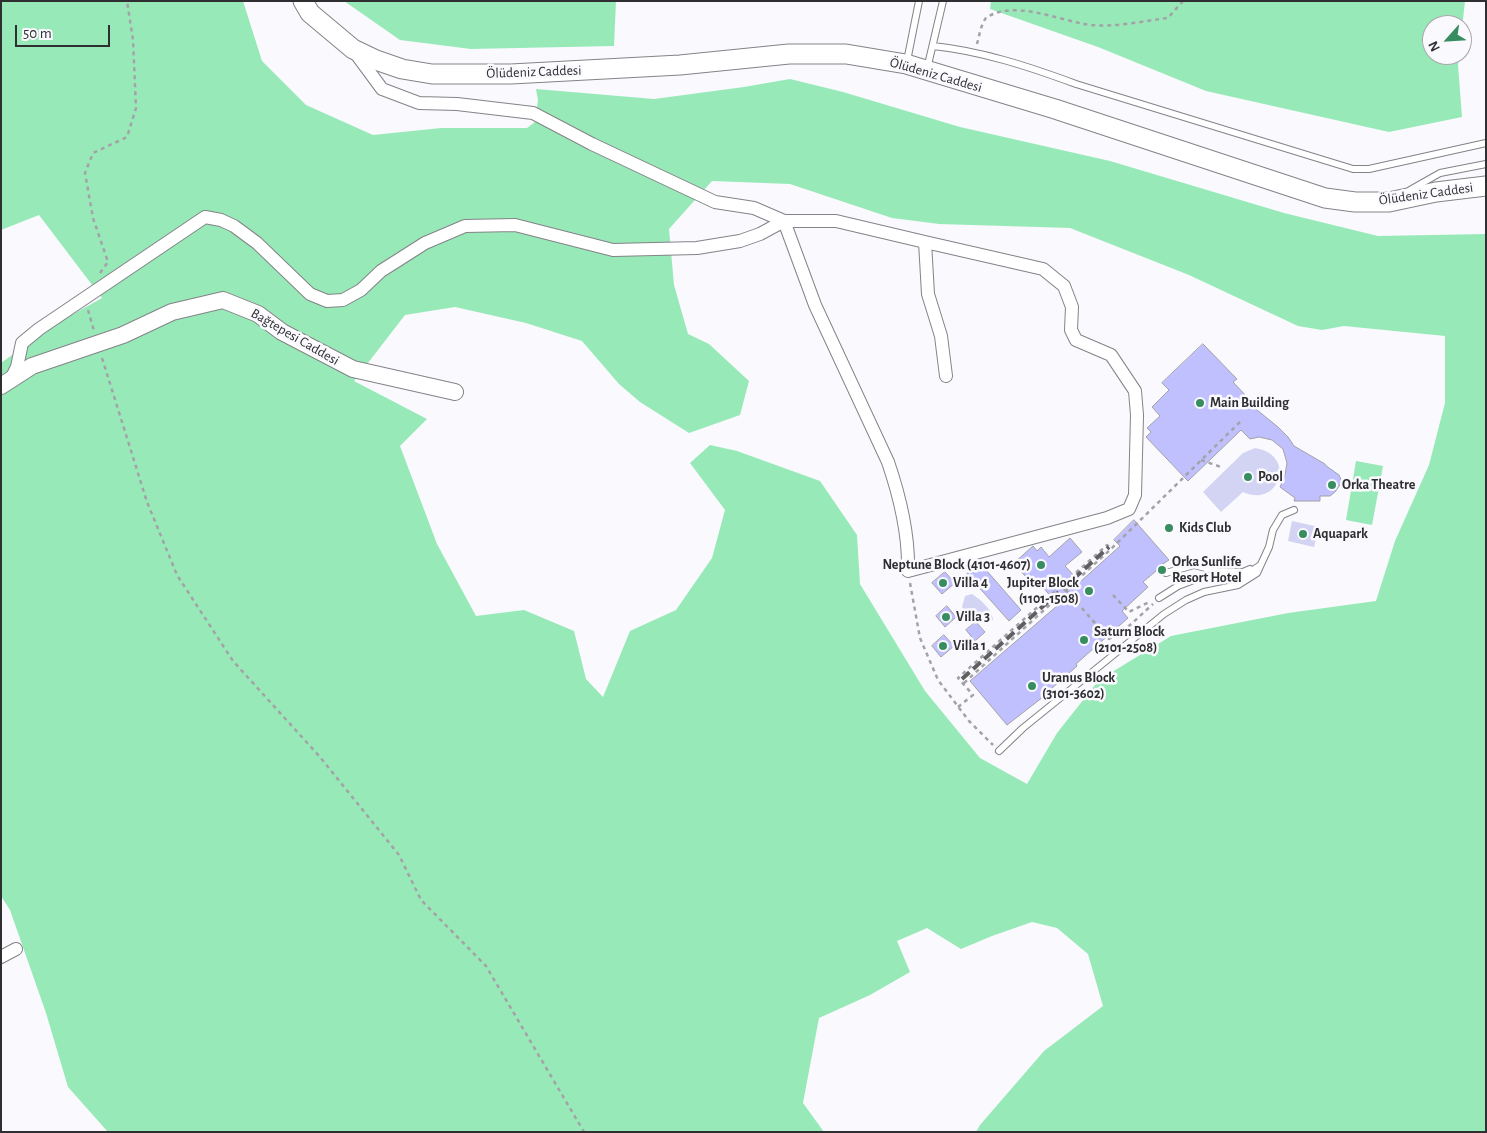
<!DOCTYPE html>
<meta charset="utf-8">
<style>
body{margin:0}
#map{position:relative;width:1487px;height:1133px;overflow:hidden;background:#f9f9fe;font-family:"Alegreya Sans",sans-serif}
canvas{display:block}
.frame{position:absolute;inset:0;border:2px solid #2f2f31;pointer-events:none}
.north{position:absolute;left:1422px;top:15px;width:50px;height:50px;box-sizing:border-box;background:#f9f9fe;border:1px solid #a8a8ac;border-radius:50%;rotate:244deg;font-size:14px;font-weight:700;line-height:20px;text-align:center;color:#2f2f31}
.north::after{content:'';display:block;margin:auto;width:18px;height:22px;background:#388d60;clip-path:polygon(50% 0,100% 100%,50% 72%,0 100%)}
.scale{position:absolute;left:15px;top:25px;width:95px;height:22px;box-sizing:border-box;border:2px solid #2f2f31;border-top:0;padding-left:6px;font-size:15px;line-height:18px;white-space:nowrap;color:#2f2f31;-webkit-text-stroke:4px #f9f9fe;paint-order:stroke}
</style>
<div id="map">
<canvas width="1487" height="1133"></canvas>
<div class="frame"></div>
<div class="north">N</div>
<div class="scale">50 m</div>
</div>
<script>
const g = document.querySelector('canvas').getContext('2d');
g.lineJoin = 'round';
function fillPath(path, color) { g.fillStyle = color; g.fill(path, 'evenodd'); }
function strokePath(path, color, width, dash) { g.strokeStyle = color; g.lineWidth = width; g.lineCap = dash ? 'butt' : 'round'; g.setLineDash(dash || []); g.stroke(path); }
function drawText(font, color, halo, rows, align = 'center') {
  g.font = font + ' "Alegreya Sans",sans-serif'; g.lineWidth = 5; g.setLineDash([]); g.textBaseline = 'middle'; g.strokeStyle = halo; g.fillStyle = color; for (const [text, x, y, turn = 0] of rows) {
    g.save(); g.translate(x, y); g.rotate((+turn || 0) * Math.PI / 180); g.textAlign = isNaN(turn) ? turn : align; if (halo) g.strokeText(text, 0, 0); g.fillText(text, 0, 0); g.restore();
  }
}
fillPath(new Path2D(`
 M 1,1 L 243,1 L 262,61 L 306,105 L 373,135 L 441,128 L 527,128 L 535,122 L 538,100 L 536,89 L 654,99 L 744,87 L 790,79 L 843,92 L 960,127 L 1110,161 L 1284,213 L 1378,236 L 1486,234 L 1486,1132 L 976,1132 L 980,1125 L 1044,1051 L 1103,1006 L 1088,954 L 1057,928 L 1032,922 L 992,936 L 961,949 L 927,928 L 897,941 L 910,972 L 870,995 L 819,1018 L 803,1103 L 824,1132 L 108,1132 L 68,1087 L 46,1013 L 10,910 L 1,896 L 1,363 L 52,326 L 102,298 L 39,215 L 1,230 ZM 712,181 L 790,184 L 892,218 L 939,224 L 1070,228 L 1189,275 L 1298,326 L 1322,330 L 1344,326 L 1445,336 L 1445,403 L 1429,465 L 1395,541 L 1376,601 L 1288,613 L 1171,636 L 1099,680 L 1057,733 L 1027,784 L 980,758 L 925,691 L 860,584 L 857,535 L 820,481 L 737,451 L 710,445 L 690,463 L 725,510 L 712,558 L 676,610 L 630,631 L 603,697 L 586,679 L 574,631 L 524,610 L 476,616 L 437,544 L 400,446 L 427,419 L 354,381 L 405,315 L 455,307 L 526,323 L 582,341 L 619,384 L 640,402 L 689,433 L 740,415 L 749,381 L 709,344 L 688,334 L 674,285 L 669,229 Z
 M 344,1 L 616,1 L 614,46 L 471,49 L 400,40 Z
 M 991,1 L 1465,1 L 1462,28 L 1462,25 L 1432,25 L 1432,55 L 1459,55 L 1458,65 L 1462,117 L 1389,132 L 1206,91 L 1098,47 L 990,9 Z
 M 1356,461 L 1383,466 L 1372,525 L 1346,520 Z`), '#98e9b8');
fillPath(new Path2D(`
 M 1255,448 C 1298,455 1279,509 1243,492 L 1221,512 L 1203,492 L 1243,453 Z
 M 1292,521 L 1319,527 L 1314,547 L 1288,541 Z
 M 972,594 C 981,600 992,609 993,620 L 986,623 L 981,620 L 974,620 L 962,607 L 965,596 Z`), '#d3d3f3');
const building = new Path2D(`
 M 1203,344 L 1237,379 L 1233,382 L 1249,399 L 1246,401 L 1278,427 L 1288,437 L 1294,446 L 1325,464 L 1325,465 L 1339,475 L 1342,482 L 1335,492 L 1330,496 L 1320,496 L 1320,501 L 1294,501 L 1295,498 L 1280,487 L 1285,475 L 1287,463 L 1283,449 L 1272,440 L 1259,437 L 1250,439 L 1241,430 L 1188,481 L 1146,437 L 1151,432 L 1147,428 L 1160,416 L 1152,407 L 1169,390 L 1162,383 Z
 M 1134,520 L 1169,560 L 1158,567 L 1156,571 L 1143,582 L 1148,587 L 1122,611 L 1128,618 L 1076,664 L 1077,666 L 1051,689 L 1052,690 L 1007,725 L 970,681 L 1058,605 L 1036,579 L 1031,583 L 1014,563 L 1033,546 L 1037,551 L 1041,547 L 1049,557 L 1070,538 L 1082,552 L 1065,566 L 1080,582 L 1120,546 L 1114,540 Z
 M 980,563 L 1021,610 L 1009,621 L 967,574 Z
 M 945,572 L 955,583 L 942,594 L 932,583 Z
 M 947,606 L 956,617 L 945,627 L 936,616 Z
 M 976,622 L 985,632 L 975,641 L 966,630 Z
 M 944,635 L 954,646 L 941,657 L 932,646 Z`);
fillPath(building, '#c1c0ff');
strokePath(building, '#a1a1a6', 1);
const lane = new Path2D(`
 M 933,46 C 982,51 1030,67 1076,84 L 1353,169 L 1369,169 L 1486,143
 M 907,61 L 919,1
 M 927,69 L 943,1
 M 1410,190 L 1440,173 L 1486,164
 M 1161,571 L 1166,573 L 1194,565 L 1217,571 L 1243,572 L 1250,569
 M 1159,598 L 1178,586 L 1199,578 L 1227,580 L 1241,578 L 1259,566
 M 999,751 L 1023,728 L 1164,614 L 1186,600 L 1204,592 L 1238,585 L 1257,573 L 1269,547 L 1273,530 L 1282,515 L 1294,510`);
const street = new Path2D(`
 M 354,51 L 382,89 L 419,103 L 457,104 L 533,113 L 592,144 L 715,202 L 754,208 L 784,221 L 815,305 L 888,462 C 900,497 909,534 908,571 L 1107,518 L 1129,509 L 1135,495 L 1137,415 L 1135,391 L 1111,355 L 1076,340 L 1071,330 L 1072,307 L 1064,286 L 1043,269 L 925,242
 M 11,379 L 17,367 L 22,343 L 39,329 L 205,217 L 221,220 L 234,226 L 257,243 L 310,294 L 327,301 L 343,300 L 361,290 L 381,271 L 425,243 L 465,226 L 515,225 L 613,250 L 697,248 L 740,241 L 760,234 L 784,221 L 836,221 L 925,242 L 928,294 L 941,336 L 946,376
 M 1,957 L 16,949`);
const secondary = new Path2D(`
 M 1,386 L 32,366 L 123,335 L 172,312 L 223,300 L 258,314 L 282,332 L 353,369 L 455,392`);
const primary = new Path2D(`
 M 303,1 L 310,13 L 353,49 L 376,60 L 402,69 L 432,74 L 511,74 L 680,65 L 789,54 L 846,54 L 906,64 L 1055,109 L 1325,198 L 1355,202 L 1389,202 L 1436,192 L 1486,186`);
strokePath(lane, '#838388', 8);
strokePath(street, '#838388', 14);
strokePath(secondary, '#838388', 18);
strokePath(primary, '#838388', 21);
strokePath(new Path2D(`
 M 977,44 C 979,37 981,24 986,18 C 1012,0 1053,18 1084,24 C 1111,29 1141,21 1168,18 L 1183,1
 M 100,273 L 108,262 L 93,218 L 85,173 L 93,153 L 127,137 L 136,108 L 133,40 L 127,1
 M 88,310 L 94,331
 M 102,358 L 147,502 L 177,575 L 233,661 L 320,757 L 399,855 L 421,900 L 486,966 L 584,1132
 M 1201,460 L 1221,467
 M 910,583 L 920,638 L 938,680 L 969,721 L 993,745
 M 1066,590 L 1109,639 L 1129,626 L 1153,604
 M 1113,595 L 1129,612 L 1151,601
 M 964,683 L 1111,549 L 1243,419
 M 958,707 L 973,695 L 958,678 L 1107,545 L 1111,549`), '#a3a3a7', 2.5, [4, 4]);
strokePath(lane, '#fff', 6);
strokePath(street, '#fff', 12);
strokePath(secondary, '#fff', 16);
strokePath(primary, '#fff', 19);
strokePath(new Path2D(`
 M 962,679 L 1109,547`), '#5f5f62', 4, [10, 5]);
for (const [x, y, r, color] of [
 [1200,403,5,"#388d60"],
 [1248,477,5,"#388d60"],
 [1332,485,5,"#388d60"],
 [1169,528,5,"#388d60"],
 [1303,534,5,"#388d60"],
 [1041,565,5,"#388d60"],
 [1162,570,5,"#388d60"],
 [943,583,5,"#388d60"],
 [1089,591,5,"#388d60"],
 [946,617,5,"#388d60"],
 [1084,640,5,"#388d60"],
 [943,646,5,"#388d60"],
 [1032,686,5,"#388d60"]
]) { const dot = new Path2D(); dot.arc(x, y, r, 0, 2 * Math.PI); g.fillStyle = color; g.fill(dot); strokePath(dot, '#f9f9fe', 2); }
drawText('14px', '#2f2f31', '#f9f9fe', [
 ["Ölüdeniz Caddesi",534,72,-2],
 ["Ölüdeniz Caddesi",936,75,16],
 ["Ölüdeniz Caddesi",1426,194,-8],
 ["Bağtepesi Caddesi",295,337,30]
]);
drawText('bold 14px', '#2f2f31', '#f9f9fe', [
 ["Main Building",1210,403],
 ["Pool",1258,477],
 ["Orka Theatre",1342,485],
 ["Kids Club",1179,528],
 ["Aquapark",1313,534],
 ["Orka Sunlife",1172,562],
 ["Resort Hotel",1172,578],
 ["Neptune Block (4101-4607)",1031,565,"right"],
 ["Villa 4",953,583],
 ["Jupiter Block",1079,583,"right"],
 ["(1101-1508)",1079,599,"right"],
 ["Villa 3",956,617],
 ["Saturn Block",1094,632],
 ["(2101-2508)",1094,648],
 ["Villa 1",953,646],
 ["Uranus Block",1042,678],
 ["(3101-3602)",1042,694]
], 'left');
</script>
